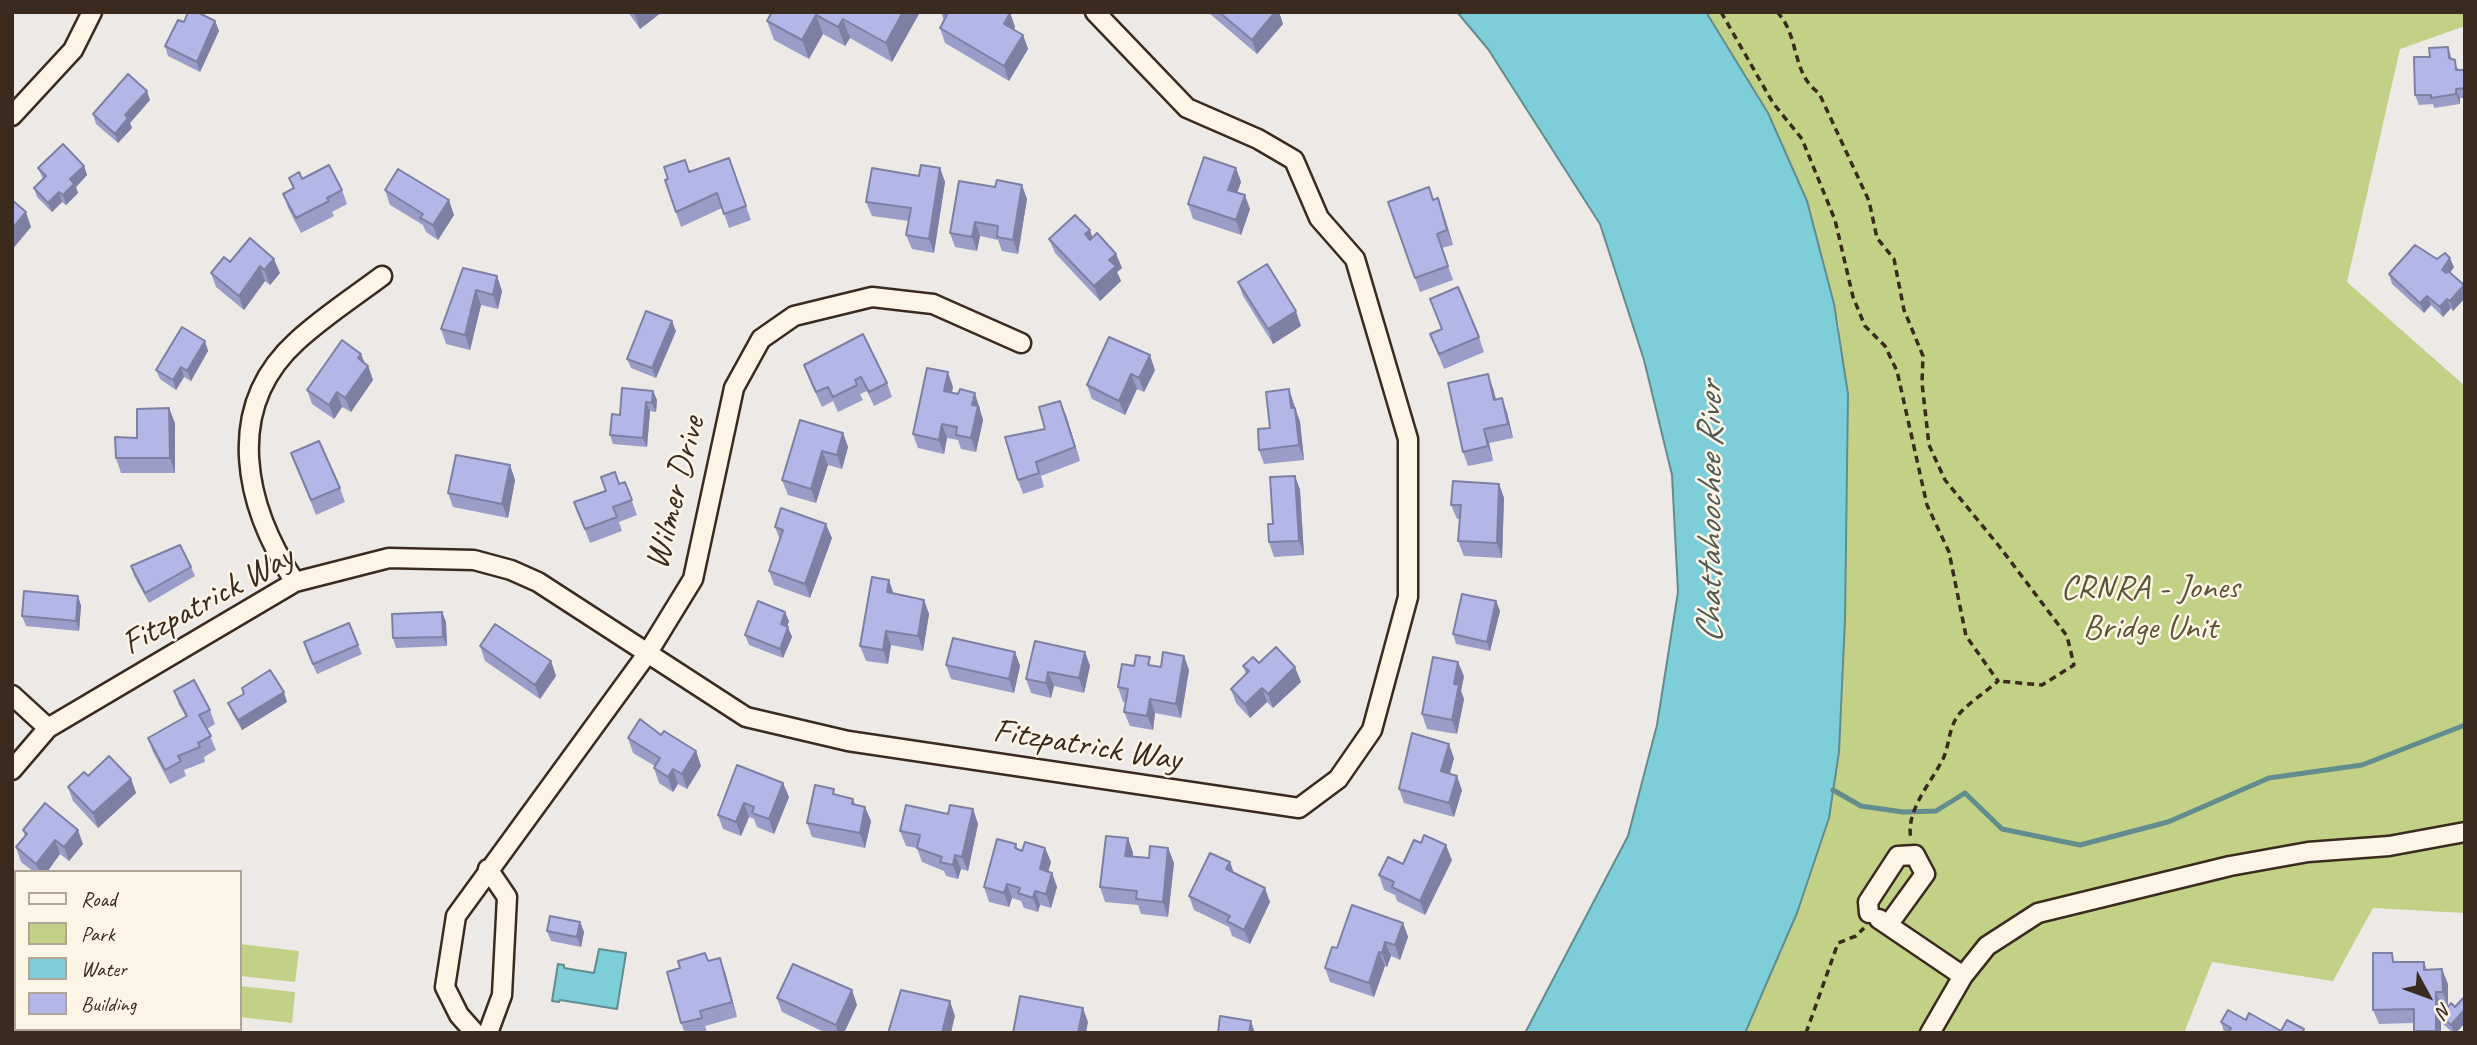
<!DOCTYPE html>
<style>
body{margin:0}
#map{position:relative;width:2477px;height:1045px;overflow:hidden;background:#ede9e6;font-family:Caveat,sans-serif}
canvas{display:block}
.frame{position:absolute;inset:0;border:14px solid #3b2a1e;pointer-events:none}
.legend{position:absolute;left:14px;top:870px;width:228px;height:161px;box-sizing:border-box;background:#fcf5e5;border:2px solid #afa495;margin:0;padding:9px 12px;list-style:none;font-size:21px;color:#3b2a1e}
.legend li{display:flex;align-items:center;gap:14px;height:35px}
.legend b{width:35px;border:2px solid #afa495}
.north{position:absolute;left:2393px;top:961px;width:70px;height:70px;-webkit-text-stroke:5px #fcf5e5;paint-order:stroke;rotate:131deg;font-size:19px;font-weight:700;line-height:28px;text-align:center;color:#3b2a1e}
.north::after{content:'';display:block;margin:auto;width:24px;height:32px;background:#3b2a1e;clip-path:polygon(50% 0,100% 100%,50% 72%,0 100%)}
</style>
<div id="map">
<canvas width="2477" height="1045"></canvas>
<div class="frame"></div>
<ul class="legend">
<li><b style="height:9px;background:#fcf5e5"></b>Road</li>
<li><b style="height:19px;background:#c2d185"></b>Park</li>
<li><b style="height:19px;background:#7eced9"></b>Water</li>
<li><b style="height:19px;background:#b2b7e8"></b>Building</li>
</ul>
<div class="north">N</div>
</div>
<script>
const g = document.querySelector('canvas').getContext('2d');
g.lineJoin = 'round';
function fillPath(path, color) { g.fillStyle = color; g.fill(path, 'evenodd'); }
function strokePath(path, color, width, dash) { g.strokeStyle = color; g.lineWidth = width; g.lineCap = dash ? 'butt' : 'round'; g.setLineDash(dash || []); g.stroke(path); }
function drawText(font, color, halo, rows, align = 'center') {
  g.font = font + ' Caveat,sans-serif'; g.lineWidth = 5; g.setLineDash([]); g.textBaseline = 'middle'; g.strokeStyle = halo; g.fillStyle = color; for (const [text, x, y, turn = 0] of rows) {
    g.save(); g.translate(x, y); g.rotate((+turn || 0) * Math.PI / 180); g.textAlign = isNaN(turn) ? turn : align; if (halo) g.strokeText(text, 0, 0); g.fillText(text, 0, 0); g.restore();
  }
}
fillPath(new Path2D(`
 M 1692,12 L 2465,12 L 2465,26 L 2400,49 L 2347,282 L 2465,386 L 2465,913 L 2373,908 L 2333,981 L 2212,962 L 2184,1033 L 1734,1033 L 1843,435 L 1839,325 L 1786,164 Z
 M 240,944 L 299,951 L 295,982 L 240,976 Z
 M 240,986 L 295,992 L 292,1023 L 240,1017 Z`), '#c2d185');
const water = new Path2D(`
 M 1457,12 L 1706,12 L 1768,113 L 1807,201 L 1834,304 L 1848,394 L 1845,619 L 1839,752 L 1829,818 L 1797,913 L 1745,1033 L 1525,1033 L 1628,836 L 1657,725 L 1678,592 L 1672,475 L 1644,360 L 1600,224 L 1488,49 Z
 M 599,949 L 626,953 L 617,1009 L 560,1000 L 559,1002 L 552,1001 L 558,964 L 564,965 L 564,968 L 594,973 Z`);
fillPath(water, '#7eced9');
strokePath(water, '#638c8e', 2);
strokePath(new Path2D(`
 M 1833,790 L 1861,806 L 1903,812 L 1936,811 L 1965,793 L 2002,829 L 2080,845 L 2168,822 L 2269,778 L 2362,765 L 2465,725`), '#638c8e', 5);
const minor = new Path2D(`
 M 12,116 L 73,50 L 92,12
 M 295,582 C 245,507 222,409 297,341 C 323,317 354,297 382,276
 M 12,695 L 48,728
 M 12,770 L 48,728 L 295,582 L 389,558 L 474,560 L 511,570 L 538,582 L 746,717 L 848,741 L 1299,808 L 1338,779 L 1372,730 L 1408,597 L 1408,439 L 1355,259 L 1319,218 L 1294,160 L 1258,139 L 1187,108 L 1095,12
 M 488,869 L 507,897 L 502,995 L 488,1033
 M 1869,913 L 1868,902 L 1898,856 L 1915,855 L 1925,874 L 1888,925
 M 1879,919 L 1963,976
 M 475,1033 L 459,1015 L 445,987 L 456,916 L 647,654 L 693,579 L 734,388 L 761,339 L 794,316 L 872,297 L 933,304 L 1021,343
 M 1930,1033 L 1963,976 L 1987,946 L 2038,913 L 2230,866 L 2308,852 L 2389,846 L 2465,832`);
strokePath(minor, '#3b2a1e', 23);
strokePath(new Path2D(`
 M 1721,12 L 1773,103 L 1802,139 L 1835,220 L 1853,297 L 1865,326 L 1885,346 L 1897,371 L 1927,505 L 1949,552 L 1966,636 L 1998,681 C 1986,692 1971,701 1960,713 C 1948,727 1950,744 1943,759 C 1931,783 1905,811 1911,839
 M 1777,12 C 1800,35 1791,74 1819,93 L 1869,201 L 1877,238 L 1894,259 L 1904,310 L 1923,356 L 1922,383 L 1929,445 L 1945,480 L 1999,546 L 2067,636 L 2074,665 L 2042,685 L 1998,681
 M 1806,1033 L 1838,943 L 1856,936 L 1864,928`), '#3b2a1e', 3.5, [7, 5]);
strokePath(minor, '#fcf5e5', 18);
fillPath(new Path2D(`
 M 628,12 L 662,12 L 640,29 Z
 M 772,12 L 920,12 L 892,62 L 850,38 L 845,46 L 823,34 L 809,59 L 774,40 L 767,21 Z
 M 941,12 L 1010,13 L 1015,27 L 1014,30 L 1023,35 L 1028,49 L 1009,81 L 945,43 L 940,28 L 944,21 Z
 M 1209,12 L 1279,12 L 1283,24 L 1257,54 L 1210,14 Z
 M 215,21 L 219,31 L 200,72 L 168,56 L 165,46 L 184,22 Z
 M 2448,47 L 2452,59 L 2459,70 L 2465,70 L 2465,98 L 2460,98 L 2460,104 L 2434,108 L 2433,104 L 2419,105 L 2415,95 L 2430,57 Z
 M 150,100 L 130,123 L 132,128 L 118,143 L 96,124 L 93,114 Z
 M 729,158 L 751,220 L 729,228 L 722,208 L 681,227 L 665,180 Z
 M 84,166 L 87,175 L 76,187 L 78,193 L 66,205 L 62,202 L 52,212 L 37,197 L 34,188 L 43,179 L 38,168 Z
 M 940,168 L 945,182 L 934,253 L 912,249 L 906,235 L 909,221 L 872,216 L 866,202 L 919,176 Z
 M 1236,168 L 1241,182 L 1237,193 L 1250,209 L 1241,235 L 1193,219 L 1188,204 Z
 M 289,178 L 302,179 L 342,190 L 347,204 L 332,212 L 334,216 L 301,233 L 288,208 L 283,194 L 293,189 Z
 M 385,190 L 454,215 L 438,240 L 426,232 L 423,225 L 390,205 Z
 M 1027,199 L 1018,254 L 1002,251 L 998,240 L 980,236 L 977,251 L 955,247 L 950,233 Z
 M 1433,200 L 1443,212 L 1453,245 L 1442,248 L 1453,280 L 1420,292 L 1388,202 Z
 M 1090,230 L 1092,238 L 1116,254 L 1122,268 L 1117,272 L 1121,281 L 1100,301 L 1055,253 L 1049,239 Z
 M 250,238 L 280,273 L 270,285 L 265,281 L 244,310 L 216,287 L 211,273 L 230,262 Z
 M 2437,259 L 2454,267 L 2450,273 L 2464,285 L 2465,287 L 2465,298 L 2453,311 L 2451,308 L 2443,317 L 2431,305 L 2424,313 L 2392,284 L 2389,274 Z
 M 463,268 L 497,276 L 502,291 L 498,309 L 481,305 L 470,350 L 446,344 L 441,329 Z
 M 1238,282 L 1301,326 L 1273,344 L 1243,296 Z
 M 1430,299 L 1479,337 L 1484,352 L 1444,369 L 1430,334 L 1442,329 Z
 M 676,331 L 656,378 L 631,368 L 627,359 Z
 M 205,341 L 208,351 L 191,381 L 184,377 L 176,390 L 160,379 L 156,370 Z
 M 365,364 L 368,366 L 373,380 L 351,412 L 342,407 L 334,419 L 312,404 L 307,390 Z
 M 804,365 L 887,383 L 892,397 L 874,406 L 867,391 L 860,394 L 863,400 L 838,412 L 833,401 L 822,407 L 809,379 Z
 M 1155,370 L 1144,392 L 1137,389 L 1125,415 L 1092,399 L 1087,385 Z
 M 953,387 L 952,393 L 980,407 L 980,410 L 983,420 L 976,452 L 961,449 L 958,440 L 947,438 L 944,454 L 918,448 L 913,434 Z
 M 1493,388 L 1496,399 L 1507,412 L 1513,438 L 1489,443 L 1493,461 L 1468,466 L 1463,452 Z
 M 653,391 L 657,400 L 656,412 L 650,411 L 647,447 L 613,444 L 610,435 L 620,415 Z
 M 1294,404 L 1300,422 L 1304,460 L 1264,464 L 1259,450 L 1270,428 Z
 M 1066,415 L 1080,461 L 1041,476 L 1044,487 L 1023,494 L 1018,480 L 1045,429 Z
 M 175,423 L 175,473 L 121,473 L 116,458 L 137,438 Z
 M 843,433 L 848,447 L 842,469 L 828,465 L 816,503 L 788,495 L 782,480 Z
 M 291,453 L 340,488 L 345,502 L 316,515 Z
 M 510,465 L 515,480 L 508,518 L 453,507 L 448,493 Z
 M 1295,476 L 1300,490 L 1304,555 L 1274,557 L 1269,542 L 1273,524 Z
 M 625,482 L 637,515 L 619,522 L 622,531 L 590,543 L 574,502 Z
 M 1499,484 L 1504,498 L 1502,558 L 1464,556 L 1458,541 L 1460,519 L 1457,519 L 1451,505 Z
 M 775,527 L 832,538 L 810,598 L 774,585 L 769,571 L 780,540 Z
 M 131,566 L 191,567 L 195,576 L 149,603 L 134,576 Z
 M 78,596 L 81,606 L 79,631 L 26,626 L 22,616 Z
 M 924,600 L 929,614 L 923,651 L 891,645 L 888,664 L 866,661 L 860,646 Z
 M 1496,601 L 1500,611 L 1490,651 L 1456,644 L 1453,634 Z
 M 442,612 L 446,622 L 447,646 L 396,648 L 393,638 Z
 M 789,621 L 787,627 L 792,637 L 783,658 L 749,645 L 745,635 Z
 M 349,623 L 362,654 L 317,674 L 307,652 Z
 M 480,646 L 551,661 L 556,676 L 540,699 L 485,661 Z
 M 1015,652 L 1020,666 L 1014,693 L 951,679 L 946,665 Z
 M 1085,652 L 1090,666 L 1084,693 L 1054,686 L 1051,698 L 1031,693 L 1026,679 Z
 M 1184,656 L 1189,670 L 1181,718 L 1155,713 L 1153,730 L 1130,726 L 1124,712 L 1126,702 L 1123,702 L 1118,687 L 1134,666 L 1153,666 L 1161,667 Z
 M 1259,663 L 1301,682 L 1273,708 L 1267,702 L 1250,718 L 1236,703 L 1231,689 L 1246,674 L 1243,666 Z
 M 1464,676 L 1461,691 L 1464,699 L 1457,734 L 1427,729 L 1422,714 Z
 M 174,691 L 210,710 L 215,724 L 207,729 L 216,750 L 204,757 L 205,762 L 184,770 L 186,776 L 170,784 L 153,752 L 148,738 L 186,717 L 179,705 Z
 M 287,702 L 242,730 L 232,713 L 228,703 Z
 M 661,735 L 696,751 L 701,766 L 687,789 L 678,784 L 673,792 L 659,783 L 654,768 L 655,766 L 633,753 L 628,738 Z
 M 1454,758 L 1450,774 L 1462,790 L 1454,817 L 1404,803 L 1399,789 Z
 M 88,776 L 131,779 L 136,793 L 98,828 L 73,801 L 68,787 Z
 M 783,783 L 789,797 L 774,834 L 757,827 L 754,819 L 749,817 L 741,836 L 723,829 L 718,815 Z
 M 836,795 L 853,799 L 855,804 L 865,807 L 871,821 L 865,848 L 812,837 L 807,823 Z
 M 973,809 L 978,824 L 968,871 L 961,869 L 958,879 L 946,876 L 944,871 L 922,862 L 917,848 L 906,846 L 900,831 L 948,814 Z
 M 23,830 L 83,844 L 69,861 L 60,854 L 47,872 L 34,872 L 21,862 L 16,847 L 25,836 Z
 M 1128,838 L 1133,853 L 1132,856 L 1149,858 L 1168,848 L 1174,863 L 1168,917 L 1141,914 L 1138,905 L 1105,902 L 1100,887 Z
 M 1016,844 L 1018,850 L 1022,851 L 1045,848 L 1051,862 L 1048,872 L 1052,873 L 1057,887 L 1051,908 L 1040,905 L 1038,912 L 1024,908 L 1021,901 L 1012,898 L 1009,907 L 989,902 L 984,887 Z
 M 1452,860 L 1425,915 L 1397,901 L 1395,895 L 1384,890 L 1379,875 L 1403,864 Z
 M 1230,862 L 1234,873 L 1270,902 L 1250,944 L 1232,936 L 1229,927 L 1194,910 L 1189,896 Z
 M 580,922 L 584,932 L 581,947 L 551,941 L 547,931 Z
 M 1403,923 L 1408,937 L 1400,960 L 1391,956 L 1387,967 L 1385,966 L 1374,997 L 1330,982 L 1325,968 L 1337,948 Z
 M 720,958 L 725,972 L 737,1017 L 705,1026 L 707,1032 L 685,1033 L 681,1023 L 708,961 Z
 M 2396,962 L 2424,962 L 2427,970 L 2448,984 L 2448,1006 L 2441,1006 L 2441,1015 L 2451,1003 L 2456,1033 L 2453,1033 L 2444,1025 L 2441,1016 L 2441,1033 L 2415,1033 L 2414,1023 L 2379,1024 L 2373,1010 Z
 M 777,998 L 857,1005 L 844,1033 L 826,1033 L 782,1012 Z
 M 2246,1020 L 2281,1031 L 2304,1029 L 2305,1033 L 2226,1033 L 2224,1032 L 2221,1022 Z`), '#999dc8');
fillPath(new Path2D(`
 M 634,12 L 662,12 L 640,29 Z
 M 903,12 L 920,12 L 892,62 L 886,43 Z
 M 1272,12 L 1279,12 L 1283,24 L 1257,54 L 1252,40 Z
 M 1010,13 L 1015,27 L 1009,38 L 1004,24 Z
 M 816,15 L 823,34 L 809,59 L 802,40 Z
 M 843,19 L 850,38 L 845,46 L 838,27 Z
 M 215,21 L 219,31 L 200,72 L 197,62 Z
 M 1023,35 L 1028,49 L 1009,81 L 1004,66 Z
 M 2456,89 L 2460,98 L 2460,104 L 2456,94 Z
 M 147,91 L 150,100 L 130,123 L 132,128 L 118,143 L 115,134 L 125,115 Z
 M 84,166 L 87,175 L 76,187 L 78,193 L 66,205 L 63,195 L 70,179 Z
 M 940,168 L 945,182 L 934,253 L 929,239 Z
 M 1236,168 L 1241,182 L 1233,204 L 1228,190 Z
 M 1022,185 L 1027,199 L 1018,254 L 1013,240 Z
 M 59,192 L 62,202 L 52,212 L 48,203 Z
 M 1245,195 L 1250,209 L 1241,235 L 1236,220 Z
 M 1438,198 L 1443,212 L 1453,245 L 1447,230 Z
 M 449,200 L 454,215 L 438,240 L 433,225 Z
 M 26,212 L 31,227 L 12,250 L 12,229 Z
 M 975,222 L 980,236 L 977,251 L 972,237 Z
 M 1090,230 L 1095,245 L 1085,234 Z
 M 1116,254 L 1122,268 L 1117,272 L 1121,281 L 1100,301 L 1094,286 L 1109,260 Z
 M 2450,258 L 2454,267 L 2445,280 L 2442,270 Z
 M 274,259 L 280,273 L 270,285 L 264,270 Z
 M 260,266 L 265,281 L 244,310 L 239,296 Z
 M 497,276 L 502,291 L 498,309 L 493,295 Z
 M 2464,285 L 2465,298 L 2453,311 L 2450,301 Z
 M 476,290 L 481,305 L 470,350 L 465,335 Z
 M 2427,296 L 2431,305 L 2424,313 L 2420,303 Z
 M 2447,299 L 2451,308 L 2443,317 L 2440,307 Z
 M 1296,311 L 1301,326 L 1273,344 L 1268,329 Z
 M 672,321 L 676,331 L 656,378 L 652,368 Z
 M 205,341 L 208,351 L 191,381 L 187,371 Z
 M 361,354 L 367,368 L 358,358 Z
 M 1150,355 L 1155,370 L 1144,392 L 1139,378 Z
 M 368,366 L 373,380 L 351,412 L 345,398 Z
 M 181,367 L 184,377 L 176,390 L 173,380 Z
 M 948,372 L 953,387 L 949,405 L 944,391 Z
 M 1131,374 L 1137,389 L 1125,415 L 1119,401 Z
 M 1488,374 L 1493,388 L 1499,414 L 1494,400 Z
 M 1289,389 L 1294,404 L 1296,422 L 1291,408 Z
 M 653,391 L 657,400 L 656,412 L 652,403 Z
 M 337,392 L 342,407 L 334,419 L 329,405 Z
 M 975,393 L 983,420 L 976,452 L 971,438 L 972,405 Z
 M 1502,398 L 1507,412 L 1513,438 L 1508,424 Z
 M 1060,401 L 1066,415 L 1080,461 L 1075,447 Z
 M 646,402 L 650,411 L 647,447 L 643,438 Z
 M 169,408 L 175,423 L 175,473 L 170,458 Z
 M 1295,408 L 1300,422 L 1304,460 L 1299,445 Z
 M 942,424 L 947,438 L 944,454 L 939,440 Z
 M 1484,429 L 1489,443 L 1493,461 L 1488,446 Z
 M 843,433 L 848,447 L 842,469 L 837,455 Z
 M 822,451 L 828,465 L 816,503 L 811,489 Z
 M 510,465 L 515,480 L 508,518 L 502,504 Z
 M 1295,476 L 1300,490 L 1304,555 L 1299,541 Z
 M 1499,484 L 1504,498 L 1502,558 L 1497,543 Z
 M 826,524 L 832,538 L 810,598 L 805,584 Z
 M 889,580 L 894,595 L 887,592 Z
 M 78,596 L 81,606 L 79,631 L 76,621 Z
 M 924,600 L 929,614 L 923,651 L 918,636 Z
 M 1496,601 L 1500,611 L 1490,651 L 1487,642 Z
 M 442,612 L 446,622 L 447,646 L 443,637 Z
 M 785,612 L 789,621 L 784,634 L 781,624 Z
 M 788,627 L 792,637 L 783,658 L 780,649 Z
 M 886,631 L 891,645 L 888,664 L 883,650 Z
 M 1015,652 L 1020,666 L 1014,693 L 1009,679 Z
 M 1085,652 L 1090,666 L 1084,693 L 1079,678 Z
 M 1184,656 L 1189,670 L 1181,718 L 1176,704 Z
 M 551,661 L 556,676 L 540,699 L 535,685 Z
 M 1458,662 L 1464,676 L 1461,691 L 1464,699 L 1457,734 L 1452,720 L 1454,684 Z
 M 1295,667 L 1301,682 L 1273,708 L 1268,694 Z
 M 1048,672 L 1054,686 L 1051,698 L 1046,683 Z
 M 1262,688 L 1267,702 L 1250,718 L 1245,704 Z
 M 284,692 L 287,702 L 242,730 L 238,720 Z
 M 1150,699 L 1155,713 L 1153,730 L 1147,716 Z
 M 1449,744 L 1454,758 L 1446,786 L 1441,771 Z
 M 696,751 L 701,766 L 687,789 L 682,774 Z
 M 673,769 L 678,784 L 673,792 L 668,777 Z
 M 1457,776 L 1462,790 L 1454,817 L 1449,803 Z
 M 131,779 L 136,793 L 98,828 L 93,813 Z
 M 783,783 L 789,797 L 774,834 L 769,819 Z
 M 744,803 L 749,817 L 741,836 L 736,822 Z
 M 865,807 L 871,821 L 865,848 L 860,833 Z
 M 973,809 L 978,824 L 968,871 L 962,857 Z
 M 78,830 L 83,844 L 69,861 L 64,847 Z
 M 1128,838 L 1133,853 L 1131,870 L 1125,856 Z
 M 55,840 L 60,854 L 47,872 L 39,872 L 36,864 Z
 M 1446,845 L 1452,860 L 1425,915 L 1420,901 Z
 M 1045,848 L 1051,862 L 1045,884 L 1040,869 Z
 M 1168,848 L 1174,863 L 1168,917 L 1163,902 Z
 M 955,855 L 961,869 L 958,879 L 953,865 Z
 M 1230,862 L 1235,877 L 1226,869 Z
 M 1052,873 L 1057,887 L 1051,908 L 1046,894 Z
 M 1007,884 L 1012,898 L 1009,907 L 1004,893 Z
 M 1265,888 L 1270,902 L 1250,944 L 1244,930 Z
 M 1035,891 L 1040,905 L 1038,912 L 1033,898 Z
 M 16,906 L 16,927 L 12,932 L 12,911 Z
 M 580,922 L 584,932 L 581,947 L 577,937 Z
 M 1403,923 L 1408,937 L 1400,960 L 1395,945 Z
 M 12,936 L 15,944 L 12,948 Z
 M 1385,942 L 1391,956 L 1387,967 L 1382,953 Z
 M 1379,952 L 1385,966 L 1374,997 L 1369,983 Z
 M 720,958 L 725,972 L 737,1017 L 732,1002 Z
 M 2442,969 L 2448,984 L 2448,1006 L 2443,992 Z
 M 852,990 L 857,1005 L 844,1033 L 838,1033 L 836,1025 Z
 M 2436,992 L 2441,1006 L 2441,1033 L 2437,1033 L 2436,1031 Z
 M 950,1001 L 955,1016 L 951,1033 L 942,1033 Z
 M 1083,1008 L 1088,1022 L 1086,1033 L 1078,1033 Z
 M 2465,1009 L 2465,1023 L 2456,1033 L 2454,1033 L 2451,1025 Z
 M 1251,1021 L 1255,1033 L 1249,1033 Z`), '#7d80a2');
const building = new Path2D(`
 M 188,12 L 197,12 L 215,21 L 197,62 L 165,46 L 178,20 L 184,22 Z
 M 772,12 L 903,12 L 886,43 L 843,19 L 838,27 L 816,15 L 802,40 L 767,21 Z
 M 942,12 L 1009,12 L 1010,13 L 1004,24 L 1023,35 L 1004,66 L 940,28 L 947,15 Z
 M 1219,12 L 1275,12 L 1252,40 Z
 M 2448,47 L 2449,58 L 2455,60 L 2456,70 L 2465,70 L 2465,88 L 2456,89 L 2456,94 L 2431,98 L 2431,95 L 2415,95 L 2414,57 L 2430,57 L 2429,48 Z
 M 128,74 L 147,91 L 125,115 L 128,118 L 115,134 L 93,114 Z
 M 63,144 L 84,166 L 70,179 L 74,184 L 63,195 L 59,192 L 48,203 L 34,188 L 46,176 L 38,168 Z
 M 1204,157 L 1236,168 L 1228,190 L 1245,195 L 1236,220 L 1188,204 Z
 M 729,158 L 746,206 L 724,214 L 717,193 L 676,212 L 665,180 L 668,179 L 664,167 L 685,160 L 689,172 Z
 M 329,165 L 342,190 L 327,198 L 329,201 L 296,218 L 283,194 L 294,188 L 289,178 L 299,172 L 302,179 Z
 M 921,165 L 940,168 L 929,239 L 906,235 L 911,208 L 866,202 L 872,168 L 919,176 Z
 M 398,169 L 449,200 L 433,225 L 420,218 L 423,214 L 385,190 Z
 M 997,180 L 1022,185 L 1013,240 L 997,237 L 998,226 L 975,222 L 972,237 L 950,233 L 959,181 L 995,187 Z
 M 1429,187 L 1433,200 L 1438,198 L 1447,230 L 1437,234 L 1448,266 L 1415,278 L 1388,202 Z
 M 12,200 L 26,212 L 12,229 Z
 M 1075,215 L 1090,230 L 1085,234 L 1090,240 L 1097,233 L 1116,254 L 1109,260 L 1116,266 L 1094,286 L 1049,239 Z
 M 250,238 L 274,259 L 264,270 L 260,266 L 239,296 L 211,273 L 224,257 L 230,262 Z
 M 2415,245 L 2437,259 L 2445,253 L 2450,258 L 2442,270 L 2446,273 L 2448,271 L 2464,285 L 2450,301 L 2447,299 L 2440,307 L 2427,296 L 2420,303 L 2389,274 Z
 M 1267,264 L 1296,311 L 1268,329 L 1238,282 Z
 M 463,268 L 497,276 L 493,295 L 476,290 L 465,335 L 441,329 Z
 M 1458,287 L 1479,337 L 1439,354 L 1430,334 L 1442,329 L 1430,299 Z
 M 646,311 L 672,321 L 652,368 L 627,359 Z
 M 182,327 L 205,341 L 187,371 L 181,367 L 173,380 L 156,370 Z
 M 863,334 L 887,383 L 869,392 L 861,377 L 855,380 L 857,385 L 833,397 L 828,387 L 816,392 L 804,365 Z
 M 1109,337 L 1150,355 L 1139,378 L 1131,374 L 1119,401 L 1087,385 Z
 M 342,340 L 361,354 L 358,358 L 368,366 L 345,398 L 337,392 L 329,405 L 307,390 Z
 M 927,368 L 948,372 L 944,391 L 958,394 L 960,389 L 975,393 L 972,405 L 978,406 L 971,438 L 956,435 L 957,427 L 942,424 L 939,440 L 913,434 Z
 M 1488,374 L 1494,400 L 1502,398 L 1508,424 L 1484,429 L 1488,446 L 1463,452 L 1448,383 Z
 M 622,388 L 653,391 L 652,403 L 646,402 L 643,438 L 610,435 L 612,414 L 620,415 Z
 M 1289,389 L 1291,408 L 1295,408 L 1299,445 L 1259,450 L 1258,429 L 1270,428 L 1266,392 Z
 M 1060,401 L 1075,447 L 1036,462 L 1039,473 L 1018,480 L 1005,437 L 1045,429 L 1039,407 Z
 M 169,408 L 170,458 L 116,458 L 115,437 L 137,438 L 137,409 Z
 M 800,420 L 843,433 L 837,455 L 822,451 L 811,489 L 782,480 Z
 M 319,441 L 340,488 L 311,500 L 291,453 Z
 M 456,455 L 510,465 L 502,504 L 448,493 Z
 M 615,472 L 619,484 L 625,482 L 632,500 L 613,507 L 617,517 L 585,529 L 574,502 L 606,491 L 601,477 Z
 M 1295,476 L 1299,541 L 1269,542 L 1268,524 L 1273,524 L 1270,477 Z
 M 1453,481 L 1499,484 L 1497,543 L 1458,541 L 1461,505 L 1451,505 Z
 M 781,508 L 826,524 L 805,584 L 769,571 L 783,530 L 775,527 Z
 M 180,545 L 191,567 L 145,593 L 131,566 Z
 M 872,577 L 889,580 L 887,592 L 924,600 L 918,636 L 886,631 L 883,650 L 860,646 Z
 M 24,591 L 78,596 L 76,621 L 22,616 Z
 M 1462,594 L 1496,601 L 1487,642 L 1453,634 Z
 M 758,601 L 785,612 L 781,624 L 788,627 L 780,649 L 745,635 Z
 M 442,612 L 443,637 L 393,638 L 392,614 Z
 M 349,623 L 358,645 L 313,664 L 304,642 Z
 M 495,624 L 551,661 L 535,685 L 480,646 Z
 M 953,638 L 1015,652 L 1009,679 L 946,665 Z
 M 1035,641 L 1085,652 L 1079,678 L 1048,672 L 1046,683 L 1026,679 Z
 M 1276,647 L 1295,667 L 1268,694 L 1262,688 L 1245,704 L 1231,689 L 1249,671 L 1243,666 L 1253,657 L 1259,663 Z
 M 1163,652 L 1184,656 L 1176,704 L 1150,699 L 1147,716 L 1124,712 L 1128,689 L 1118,687 L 1122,664 L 1134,666 L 1136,655 L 1150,657 L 1148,665 L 1161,667 Z
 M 1433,657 L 1458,662 L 1454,684 L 1459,685 L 1452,720 L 1422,714 Z
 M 270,670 L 284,692 L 238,720 L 228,703 L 244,694 L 242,688 Z
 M 194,680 L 210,710 L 199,715 L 211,736 L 198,743 L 200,747 L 178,756 L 181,761 L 165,770 L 148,738 L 187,716 L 174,691 Z
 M 640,719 L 661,735 L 664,731 L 696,751 L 682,774 L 673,769 L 668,777 L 654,768 L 660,758 L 628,738 Z
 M 1412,733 L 1449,744 L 1441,771 L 1457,776 L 1449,803 L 1399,789 Z
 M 109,756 L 131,779 L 93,813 L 68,787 L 84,772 L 88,776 Z
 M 737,765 L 783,783 L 769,819 L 752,813 L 754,807 L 744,803 L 736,822 L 718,815 Z
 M 815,785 L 834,789 L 833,794 L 853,799 L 852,804 L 865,807 L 860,833 L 807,823 Z
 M 45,803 L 78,830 L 64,847 L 55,840 L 36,864 L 16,847 L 27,834 L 23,830 Z
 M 906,805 L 948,814 L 950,805 L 973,809 L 962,857 L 955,855 L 953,865 L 940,862 L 942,857 L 917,848 L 920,835 L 900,831 Z
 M 1424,835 L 1446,845 L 1420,901 L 1392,887 L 1394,882 L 1379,875 L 1388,857 L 1403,864 L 1414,840 L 1421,843 Z
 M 1106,836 L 1128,838 L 1125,856 L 1149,858 L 1150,846 L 1168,848 L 1163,902 L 1136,899 L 1137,891 L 1100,887 Z
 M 997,839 L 1016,844 L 1015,848 L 1022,851 L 1025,842 L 1045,848 L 1040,869 L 1052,873 L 1046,894 L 1035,891 L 1033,898 L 1018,893 L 1020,888 L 1007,884 L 1004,893 L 984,887 Z
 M 1210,853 L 1230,862 L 1226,869 L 1265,888 L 1244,930 L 1227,921 L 1230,916 L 1189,896 Z
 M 12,895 L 16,898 L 16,906 L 12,911 Z
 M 1352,905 L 1403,923 L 1395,945 L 1385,942 L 1382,953 L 1379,952 L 1369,983 L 1325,968 L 1332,947 L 1337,948 Z
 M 550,916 L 580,922 L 577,937 L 547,931 Z
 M 705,953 L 708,961 L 720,958 L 732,1002 L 700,1011 L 702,1018 L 681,1023 L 667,972 L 680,968 L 678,961 Z
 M 2373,953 L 2392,953 L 2393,962 L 2424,962 L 2424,970 L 2442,969 L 2443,992 L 2436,992 L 2436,1031 L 2414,1031 L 2414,1009 L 2373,1010 Z
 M 793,964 L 852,990 L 836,1025 L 777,998 Z
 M 901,990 L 950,1001 L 942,1033 L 888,1033 Z
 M 1020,996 L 1083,1008 L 1078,1033 L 1013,1033 Z
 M 2465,996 L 2465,1009 L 2451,1025 L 2441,1016 L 2451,1003 L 2455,1007 Z
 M 2228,1010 L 2246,1020 L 2249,1013 L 2281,1031 L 2287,1020 L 2304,1029 L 2302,1033 L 2228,1033 L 2231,1028 L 2221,1022 Z
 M 1220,1016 L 1251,1021 L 1249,1033 L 1218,1033 Z`);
fillPath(building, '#b2b7e8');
strokePath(building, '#7d80a2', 2);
drawText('35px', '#3b2a1e', '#fcf5e5', [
 ["Wilmer Drive",676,493,-76],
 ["Fitzpatrick Way",208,601,-29],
 ["Fitzpatrick Way",1087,746,9]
]);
drawText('35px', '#5d5438', '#fcf5e5', [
 ["CRNRA - Jones",2150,589],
 ["Bridge Unit",2150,629]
]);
drawText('italic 37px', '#4f5b56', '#fcf5e5', [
 ["Chattahoochee River",1711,513,-90]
]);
</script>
